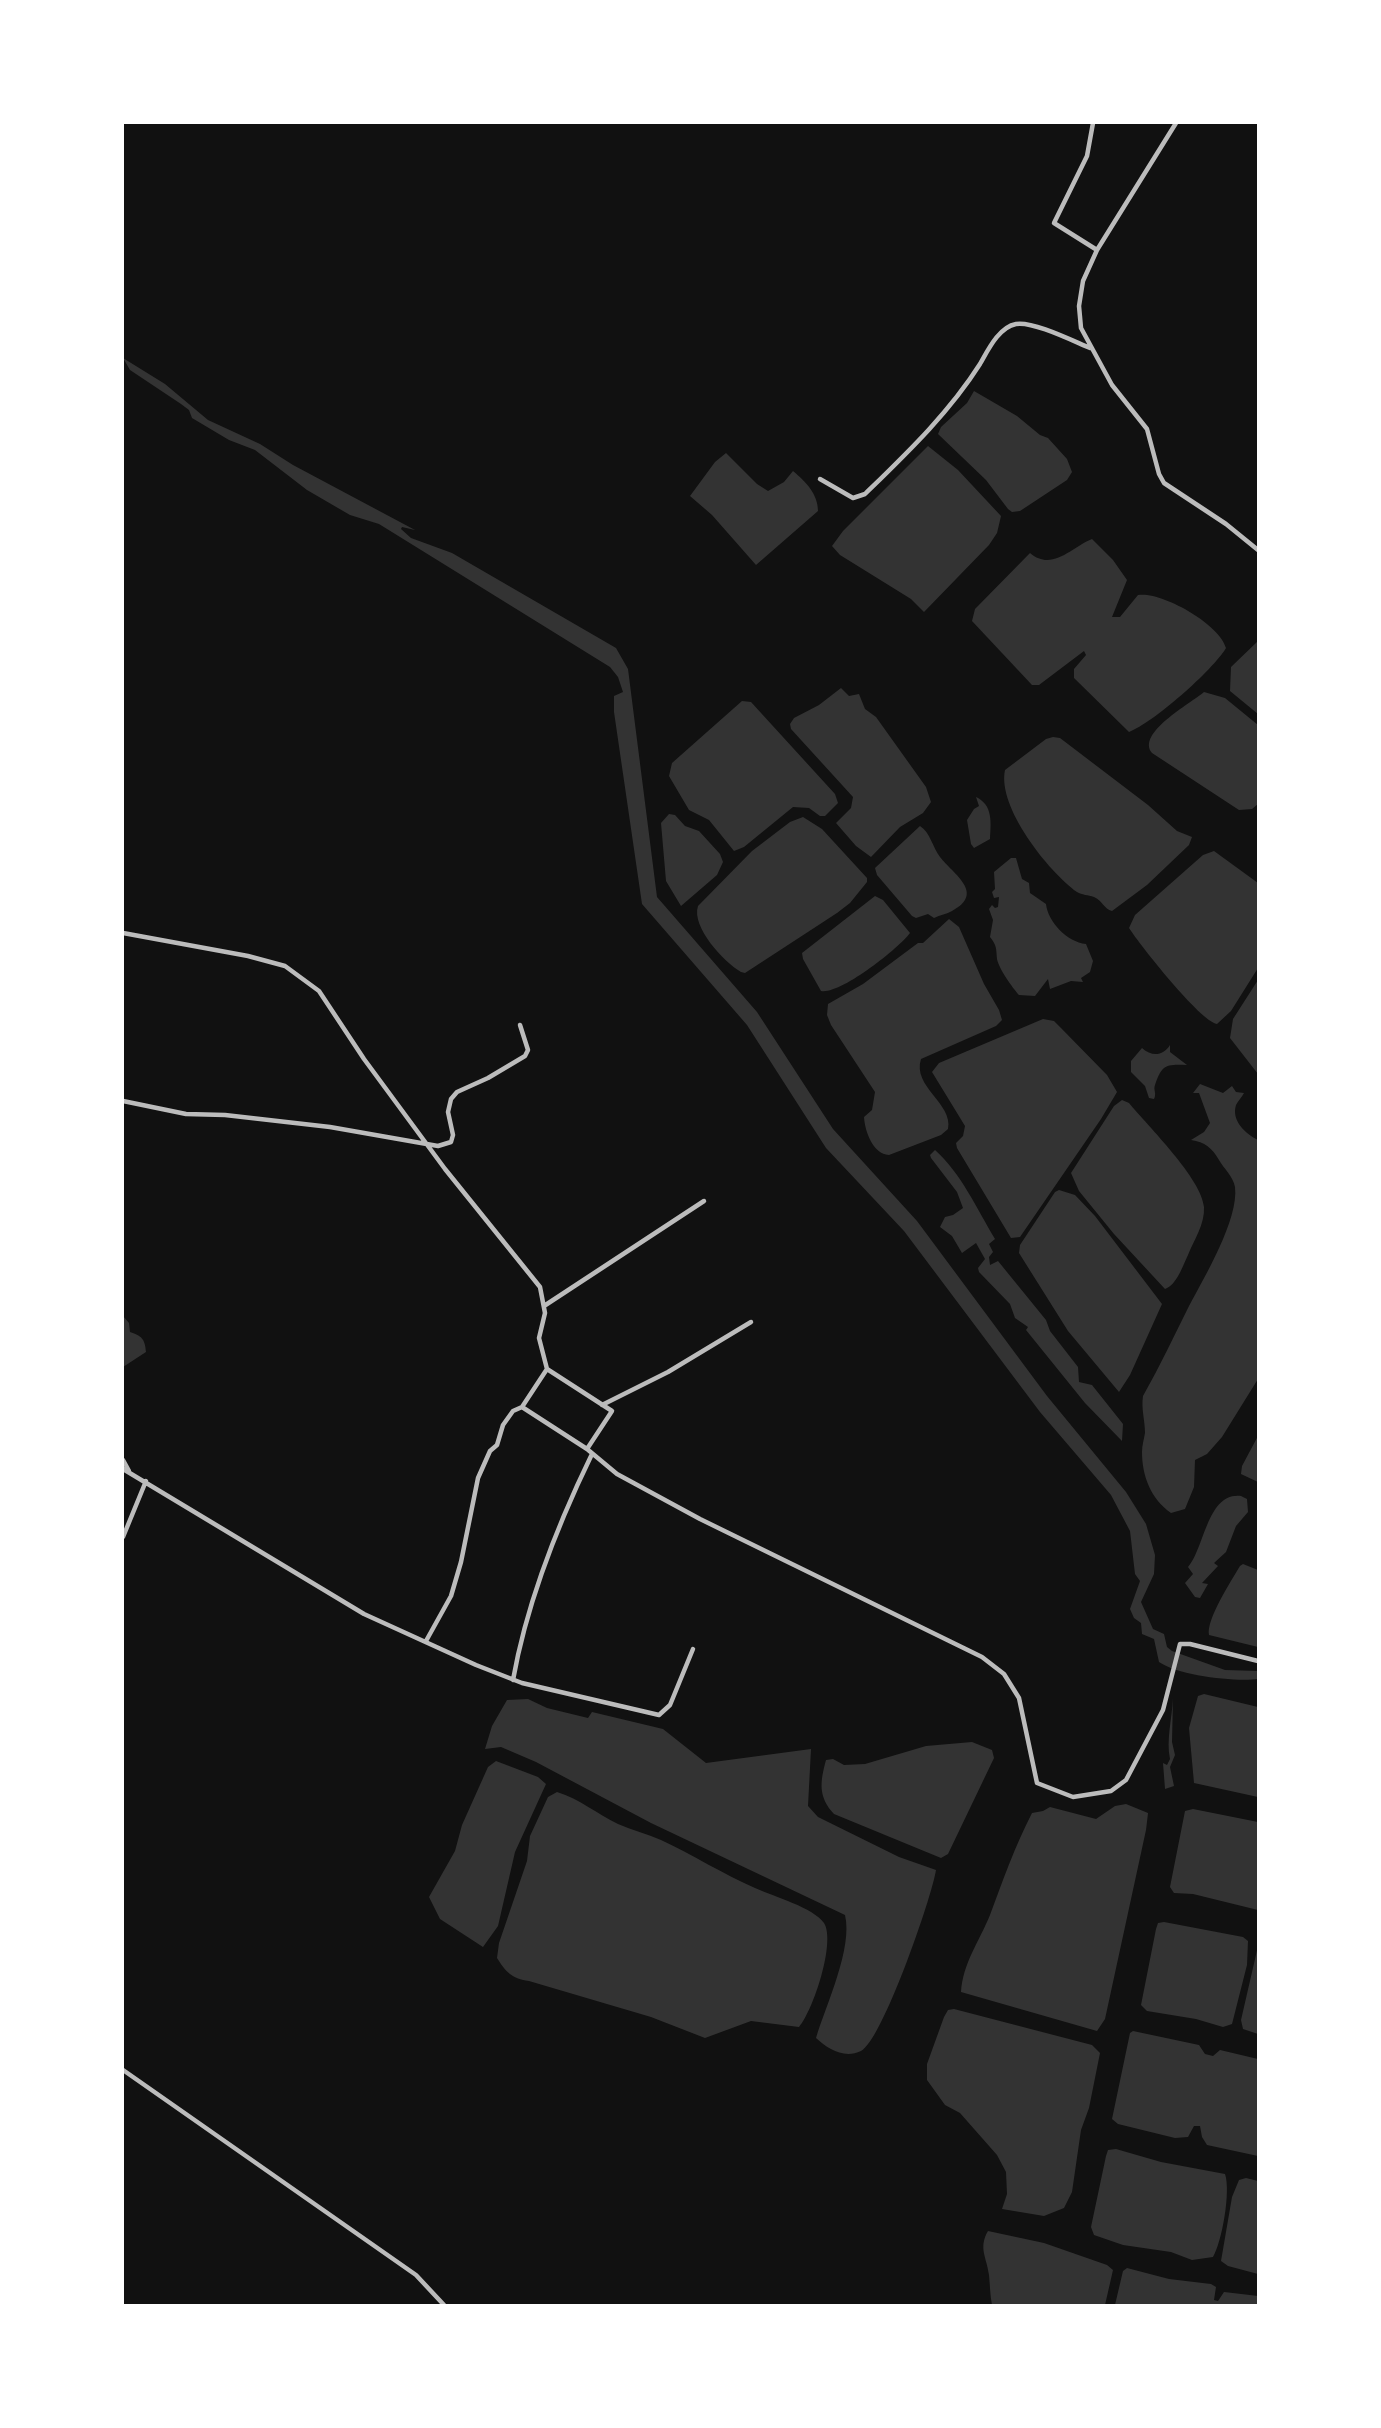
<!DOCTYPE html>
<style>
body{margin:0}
#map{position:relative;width:1381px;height:2428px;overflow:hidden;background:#111;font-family:Mulish,sans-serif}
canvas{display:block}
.frame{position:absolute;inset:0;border:124px solid #fff;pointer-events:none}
</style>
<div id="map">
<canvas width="1381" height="2428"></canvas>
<div class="frame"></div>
</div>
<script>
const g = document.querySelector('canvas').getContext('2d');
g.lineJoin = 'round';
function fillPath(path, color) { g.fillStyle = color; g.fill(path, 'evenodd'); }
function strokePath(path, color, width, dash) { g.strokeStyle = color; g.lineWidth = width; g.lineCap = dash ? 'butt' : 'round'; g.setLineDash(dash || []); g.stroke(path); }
fillPath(new Path2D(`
 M 123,358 L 165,384 L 208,420 L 260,444 L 293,465 L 415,530 L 402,527 L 401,529 L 411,538 L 452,553 L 616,648 L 628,669 L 657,897 L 757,1012 L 833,1129 L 917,1221 L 1047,1396 L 1126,1492 L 1146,1524 L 1155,1555 L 1154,1574 L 1141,1602 L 1153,1629 L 1164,1634 L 1167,1647 L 1172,1651 L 1225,1670 L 1258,1671 L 1258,1679 C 1236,1682 1179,1676 1159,1662 L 1154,1639 L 1142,1634 L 1141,1623 L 1134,1618 L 1130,1609 L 1140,1581 L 1135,1574 L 1130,1531 L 1111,1495 L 1040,1412 L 904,1231 L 826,1148 L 747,1025 L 642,904 L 614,712 L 614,696 L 623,692 L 618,677 L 610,667 L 379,524 L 350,515 L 307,490 L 255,450 L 229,440 L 192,418 L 189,410 L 181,404 L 130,370 Z
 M 974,391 L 1017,416 L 1040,435 L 1048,438 L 1067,459 L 1072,472 L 1067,480 L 1020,511 L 1012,512 L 1008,509 L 986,480 L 938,434 L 941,427 L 967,403 Z
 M 928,446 L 958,470 L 1001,516 L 997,533 L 989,545 L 924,612 L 911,599 L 840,555 L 832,546 L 843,531 Z
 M 726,453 L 757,484 L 768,491 L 784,482 L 793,471 C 806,482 818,494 818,511 L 756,565 L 712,515 L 690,496 L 715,462 Z
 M 1092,539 L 1113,560 L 1127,580 L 1112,617 L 1120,617 L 1138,595 C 1161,591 1220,624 1226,648 C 1213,670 1153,723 1129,732 L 1074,678 L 1074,669 L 1086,655 L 1084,651 L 1039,685 L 1032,685 L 972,621 L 975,609 L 1030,553 C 1052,572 1072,547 1092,539 Z
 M 1258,641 L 1258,714 L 1230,691 L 1231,667 Z
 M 841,688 L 849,696 L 859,694 L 865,709 L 876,717 L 926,787 L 931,802 L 923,813 L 900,827 L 871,857 L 856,846 L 836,823 L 851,808 L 853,797 L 791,729 L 790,724 L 794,718 L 819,705 Z
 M 1204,692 L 1225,698 L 1258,725 L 1258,804 L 1252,809 L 1239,810 L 1152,753 C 1136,733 1190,704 1204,692 Z
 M 742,701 L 751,702 L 835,794 L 838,803 L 825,816 L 820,816 L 809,808 L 793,807 L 744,847 L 734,851 L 709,820 L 689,810 L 669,776 L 672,763 Z
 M 1053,737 L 1060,738 L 1148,805 L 1177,831 L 1192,837 L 1189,845 L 1147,885 L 1112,911 C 1104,909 1102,900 1094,897 C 1088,895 1082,895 1077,892 C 1048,871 997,807 1005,770 L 1046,739 Z
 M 976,797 C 993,805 991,822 990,839 L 974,848 L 971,844 L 967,820 L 974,809 L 979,806 Z
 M 669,814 L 675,815 L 685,826 L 699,831 L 720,854 L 723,862 L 717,875 L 681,906 L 666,881 L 661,823 Z
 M 803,817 L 822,829 L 867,878 L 867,882 L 850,903 L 837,913 L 745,973 L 741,972 C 724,962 691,927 698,906 L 752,851 L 790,822 Z
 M 920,826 C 930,832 933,848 940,857 C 953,874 986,893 952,911 C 947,914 940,915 934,918 L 928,914 L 916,918 L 912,916 L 877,875 L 875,868 Z
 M 1214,851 L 1258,883 L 1258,968 L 1231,1011 L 1217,1024 C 1200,1021 1140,945 1129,928 L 1135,915 L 1203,855 Z
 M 1011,858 L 1016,858 L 1022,879 L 1029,883 L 1030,893 L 1046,904 C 1048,922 1067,942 1086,944 L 1093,961 L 1090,972 L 1081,978 L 1083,982 L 1071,981 L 1050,989 L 1048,979 L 1035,996 L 1019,995 C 1012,987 999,969 997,959 C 996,948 997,946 990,937 L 993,920 L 989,909 L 992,905 L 995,908 L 998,907 L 999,897 L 994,898 L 992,892 L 995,889 L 994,872 Z
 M 875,896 L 883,900 L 910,933 C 898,949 840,995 821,991 L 803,959 L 802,953 Z
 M 949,919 L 959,927 L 984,984 L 999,1010 L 1002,1020 L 996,1026 L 921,1059 C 912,1087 953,1103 948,1129 L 941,1135 L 889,1155 C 873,1154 865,1132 864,1117 L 872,1110 L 875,1092 L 831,1025 L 827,1015 L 828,1004 L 863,984 L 918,943 L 923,943 Z
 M 1258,980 L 1258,1074 L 1230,1038 L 1233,1019 Z
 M 1043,1019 L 1054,1021 L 1061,1028 L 1107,1075 L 1117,1092 L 1101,1119 L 1020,1237 L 1011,1238 L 957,1148 L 956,1143 L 963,1136 L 965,1126 L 932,1072 L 939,1063 Z
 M 1170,1045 L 1170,1052 L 1187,1065 C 1165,1064 1162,1065 1155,1085 C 1153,1090 1157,1093 1154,1099 L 1149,1098 L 1145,1086 L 1131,1072 L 1131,1061 L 1142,1048 C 1152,1057 1163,1056 1170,1045 Z
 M 1200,1084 L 1223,1093 L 1232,1086 L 1236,1092 L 1244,1093 C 1242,1097 1238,1101 1236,1105 C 1231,1121 1246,1134 1258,1140 L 1258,1379 L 1222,1437 L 1207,1454 L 1195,1460 L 1194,1487 L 1185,1509 L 1171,1513 C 1151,1499 1142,1476 1142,1452 C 1142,1445 1144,1439 1145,1433 C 1145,1420 1141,1409 1143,1396 C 1160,1366 1174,1336 1189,1306 C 1204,1278 1239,1219 1235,1187 C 1233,1176 1224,1169 1219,1160 C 1212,1148 1205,1142 1191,1140 L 1204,1132 L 1210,1123 L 1199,1093 L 1193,1093 Z
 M 1122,1100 L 1129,1103 C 1148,1126 1202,1179 1204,1207 C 1205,1224 1194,1240 1188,1255 C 1183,1265 1177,1285 1165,1289 L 1114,1234 L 1079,1191 L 1071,1173 L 1114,1106 Z
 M 935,1150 C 961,1173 977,1209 995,1239 L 989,1244 L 993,1252 L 989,1257 L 990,1265 L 998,1261 L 1046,1320 L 1050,1331 L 1078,1367 L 1079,1382 L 1092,1385 L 1123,1424 L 1122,1441 L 1085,1403 L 1026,1330 L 1028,1327 L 1015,1318 L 1010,1304 L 979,1272 L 978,1268 L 985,1259 L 976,1243 L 962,1253 L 952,1236 L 940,1227 L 945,1217 L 953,1215 L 963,1208 L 957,1192 L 931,1158 L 930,1155 Z
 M 1059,1190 L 1075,1195 L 1095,1216 L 1162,1304 L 1130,1375 L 1119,1392 L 1068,1331 L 1019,1253 L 1020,1245 L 1055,1192 Z
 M 123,1316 L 129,1323 L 130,1332 C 142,1336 145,1339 146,1352 L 123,1367 Z
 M 1258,1436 L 1258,1482 L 1241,1474 L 1242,1466 Z
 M 1241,1496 L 1247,1499 L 1248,1512 L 1236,1526 L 1226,1552 L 1214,1563 L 1218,1566 L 1202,1583 L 1208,1584 L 1200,1598 L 1195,1597 L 1185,1583 L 1193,1574 L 1188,1567 C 1205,1548 1207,1492 1241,1496 Z
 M 1243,1564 L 1258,1570 L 1258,1647 L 1209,1635 C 1206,1620 1231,1581 1240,1566 Z
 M 1204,1694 L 1258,1707 L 1258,1797 L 1194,1783 L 1189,1728 L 1198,1696 Z
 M 1173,1698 L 1172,1742 L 1175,1755 L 1170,1767 L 1174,1786 L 1165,1789 L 1163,1763 L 1167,1765 L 1170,1759 C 1166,1740 1172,1719 1173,1698 Z
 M 528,1699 L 547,1708 L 588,1718 L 592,1712 L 663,1729 L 706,1763 L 811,1749 L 808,1806 L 818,1817 L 899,1857 L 936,1870 C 932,1897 882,2041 861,2051 C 844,2059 828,2049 816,2038 C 826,2005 853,1948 845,1915 L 651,1823 L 536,1762 L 501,1747 L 485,1749 L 492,1726 L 507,1700 Z
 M 972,1742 L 992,1750 L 994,1758 L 948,1854 L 941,1858 L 834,1814 C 818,1797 820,1782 826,1760 L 833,1759 L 844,1765 L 865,1764 L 926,1746 Z
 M 496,1761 L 538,1777 L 546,1784 L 515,1852 L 498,1926 L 483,1947 L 440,1919 L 429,1897 L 455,1851 L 462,1825 L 488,1767 Z
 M 557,1792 C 580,1799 597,1814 618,1824 C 632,1830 647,1834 661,1840 C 693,1855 723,1874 755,1888 C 773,1896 814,1908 824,1923 C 836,1942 813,2011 799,2027 L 751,2021 L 705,2038 L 651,2017 L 529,1981 C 512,1979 506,1972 497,1958 L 499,1943 L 527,1861 L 530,1836 L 548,1797 Z
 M 1126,1804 L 1148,1813 L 1146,1830 L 1105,2019 L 1097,2031 L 961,1992 C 963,1963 979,1942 990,1915 C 1003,1880 1015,1846 1032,1813 L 1043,1811 L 1050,1807 L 1096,1819 L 1115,1806 Z
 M 1193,1809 L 1258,1822 L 1258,1910 L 1193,1894 L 1174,1893 L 1170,1887 L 1185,1811 Z
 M 1164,1922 L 1243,1937 L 1248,1941 L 1247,1965 L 1232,2024 L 1223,2027 L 1196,2019 L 1147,2011 L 1141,2005 L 1156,1929 L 1158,1923 Z
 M 1258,1946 L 1258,2034 L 1243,2029 L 1241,2020 Z
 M 954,2009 L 1092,2045 L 1100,2053 L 1089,2108 L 1081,2130 L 1072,2192 L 1064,2208 L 1044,2216 L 1002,2209 L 1007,2194 L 1006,2172 L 997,2155 L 960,2113 L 945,2105 L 927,2080 L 927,2064 L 944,2017 L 948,2010 Z
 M 1133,2031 L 1199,2045 L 1205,2054 L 1213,2056 L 1220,2050 L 1258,2059 L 1258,2156 L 1207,2145 L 1202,2137 L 1200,2126 L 1194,2126 L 1188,2137 L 1175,2138 L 1118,2124 L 1112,2119 L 1130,2033 Z
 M 1116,2149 L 1161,2162 L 1225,2174 C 1231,2191 1222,2242 1213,2257 L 1192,2260 L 1171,2252 L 1123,2245 L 1094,2235 L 1091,2227 L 1106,2156 L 1108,2150 Z
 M 1246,2178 L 1258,2181 L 1258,2274 L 1228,2266 L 1221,2261 L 1232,2197 L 1239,2180 Z
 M 988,2231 L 1044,2243 L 1107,2265 L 1113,2270 L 1105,2305 L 992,2305 C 990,2295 990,2285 989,2275 C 987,2258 978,2248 988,2231 Z
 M 1127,2268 L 1169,2279 L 1211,2284 L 1216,2287 L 1214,2300 L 1218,2301 L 1224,2292 L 1258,2296 L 1258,2305 L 1115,2305 L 1123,2271 Z`), '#333');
strokePath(new Path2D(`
 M 1093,123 L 1087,156 L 1054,223 L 1097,250
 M 1176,123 L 1097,250 L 1083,281 L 1079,306 L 1081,328 L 1112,385 L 1147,429 L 1159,474 L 1164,483 L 1226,524 L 1258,550
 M 820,479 L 853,498 L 865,494 C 906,454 949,413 980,364 C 988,350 999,327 1016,324 C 1033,321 1073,341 1090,348
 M 123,933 L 248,956 L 285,966 L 319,991 L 364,1059 L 445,1169 L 540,1287 L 545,1313 L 539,1338 L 547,1369
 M 123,1101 L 186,1114 L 225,1115 L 330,1127 L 438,1146 L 451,1142 L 453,1135 L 448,1112 L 451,1099 L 457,1092 L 488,1078 L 525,1056 L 528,1050 L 520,1025
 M 544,1306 L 704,1201
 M 602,1405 L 668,1372 L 751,1322
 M 587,1449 L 617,1474 L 700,1519 L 982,1657 L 1004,1674 L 1019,1698 L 1037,1783 L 1073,1797 L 1111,1791 L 1126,1780 L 1163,1710 L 1180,1644 L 1190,1644 L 1258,1661
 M 123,1460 L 129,1471
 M 123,1469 L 364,1614 L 476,1665 L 522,1683 L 659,1715 L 670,1705 L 693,1649
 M 123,1537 L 146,1481
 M 426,1641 L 451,1596 L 461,1562 L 478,1478 L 490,1451 L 497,1445 L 503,1425 L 513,1411 L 522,1407 L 547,1369 L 612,1411 L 587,1449 L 522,1407
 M 513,1680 C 527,1601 557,1526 592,1454
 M 123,2070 L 416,2275 L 444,2305`), '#bcbcbc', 4.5);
</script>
